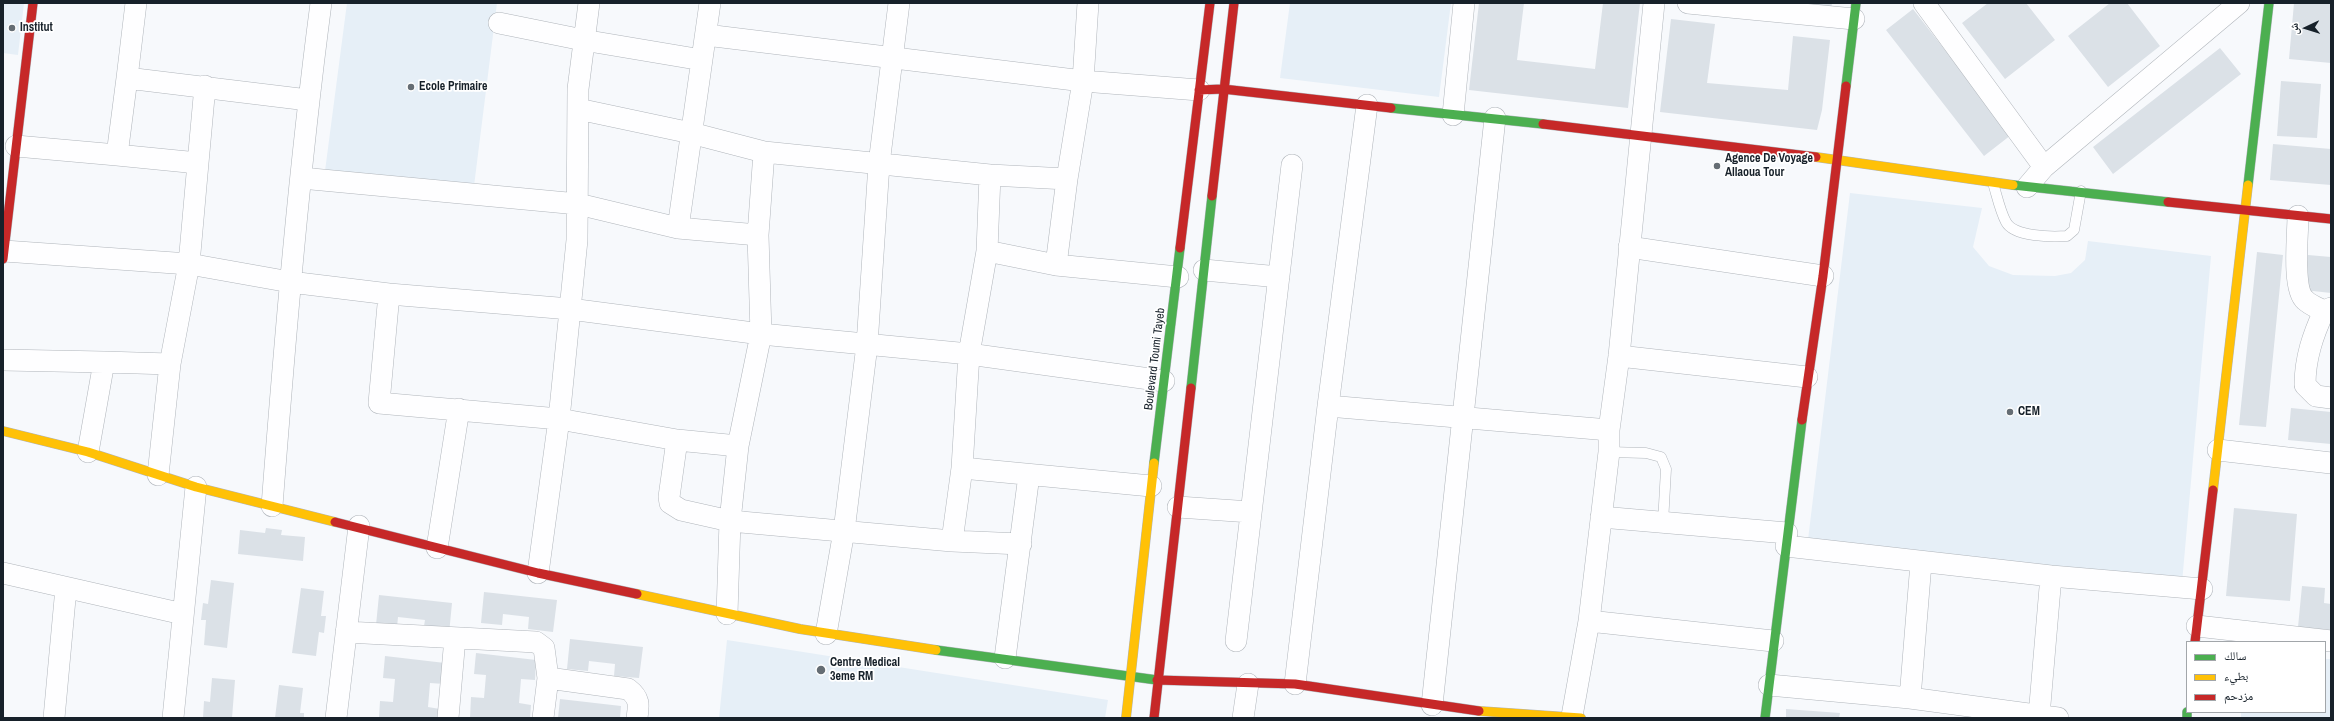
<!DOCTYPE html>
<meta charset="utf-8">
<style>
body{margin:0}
#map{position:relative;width:2334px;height:721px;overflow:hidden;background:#f7f9fc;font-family:"Archivo Narrow","Noto Naskh Arabic",sans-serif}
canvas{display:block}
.frame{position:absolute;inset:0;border:4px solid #17212a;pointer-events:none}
.legend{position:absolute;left:2186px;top:641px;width:140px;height:72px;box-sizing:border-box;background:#fff;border:1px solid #a2a6aa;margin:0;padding:5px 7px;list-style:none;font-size:12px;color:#17212a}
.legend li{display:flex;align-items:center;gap:8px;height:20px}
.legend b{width:20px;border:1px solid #a2a6aa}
.north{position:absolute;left:2286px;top:8px;width:40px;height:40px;-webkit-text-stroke:3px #fff;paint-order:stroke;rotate:266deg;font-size:11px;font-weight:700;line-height:16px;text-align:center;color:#17212a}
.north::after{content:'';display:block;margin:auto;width:14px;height:18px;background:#17212a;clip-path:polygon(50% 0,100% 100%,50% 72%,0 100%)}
</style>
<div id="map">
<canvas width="2334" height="721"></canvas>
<div class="frame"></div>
<ul class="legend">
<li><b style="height:5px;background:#4caf50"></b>سالك</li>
<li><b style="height:5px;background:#ffc107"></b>بطيء</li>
<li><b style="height:5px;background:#c62828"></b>مزدحم</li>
</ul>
<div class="north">ش</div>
</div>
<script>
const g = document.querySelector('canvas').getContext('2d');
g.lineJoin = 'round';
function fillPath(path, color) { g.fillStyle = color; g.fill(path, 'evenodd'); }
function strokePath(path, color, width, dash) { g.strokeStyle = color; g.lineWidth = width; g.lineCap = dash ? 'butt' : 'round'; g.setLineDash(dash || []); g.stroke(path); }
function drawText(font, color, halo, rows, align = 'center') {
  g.font = font + ' "Archivo Narrow",sans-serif'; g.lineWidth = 3.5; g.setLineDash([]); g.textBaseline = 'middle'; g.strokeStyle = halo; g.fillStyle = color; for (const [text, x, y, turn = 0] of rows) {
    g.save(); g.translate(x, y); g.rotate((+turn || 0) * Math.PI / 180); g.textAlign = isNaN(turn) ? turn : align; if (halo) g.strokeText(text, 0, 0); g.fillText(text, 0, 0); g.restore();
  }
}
fillPath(new Path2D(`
 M 3,3 L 24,3 L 18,55 L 3,53 Z
 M 347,3 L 497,3 L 474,186 L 325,171 Z
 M 1290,3 L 1451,3 L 1439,97 L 1280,78 Z
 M 1850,193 L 1982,208 L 1973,247 L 1989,266 L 2013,275 L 2055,276 L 2071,273 L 2085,260 L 2088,241 L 2211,256 L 2182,583 L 1807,548 Z
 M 727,640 L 1108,700 L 1105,718 L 719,718 Z
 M 2325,659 L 2331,659 L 2331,718 L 2241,718 L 2241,712 L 2325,712 Z`), '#e6eff7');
fillPath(new Path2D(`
 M 1479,3 L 1524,3 L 1517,60 L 1595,69 L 1603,3 L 1640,3 L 1628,108 L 1469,90 Z
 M 1756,3 L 1832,3 L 1831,11 Z
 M 1988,3 L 2026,3 L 2055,40 L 2005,79 L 1962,23 Z
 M 2110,3 L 2127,3 L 2160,46 L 2108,87 L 2068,36 Z
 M 2294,3 L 2331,3 L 2331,63 L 2289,59 Z
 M 1913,9 L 2011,135 L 1984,156 L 1886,30 Z
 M 1671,19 L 1715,24 L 1707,83 L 1788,90 L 1793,36 L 1830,40 L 1822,110 L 1817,130 L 1660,112 Z
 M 2220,48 L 2241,74 L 2113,174 L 2093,147 Z
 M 2281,81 L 2321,84 L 2317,138 L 2277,136 Z
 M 2273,144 L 2331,149 L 2331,185 L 2270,180 Z
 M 2257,252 L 2283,255 L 2266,427 L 2239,425 Z
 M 2308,255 L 2331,257 L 2331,293 L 2304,290 Z
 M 2291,408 L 2331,412 L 2331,444 L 2288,440 Z
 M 2234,508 L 2297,514 L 2290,601 L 2226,596 Z
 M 266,528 L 282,530 L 281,535 L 305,537 L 303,561 L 238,554 L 240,530 L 265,533 Z
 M 211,580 L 234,583 L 227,648 L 204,645 L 206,620 L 201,620 L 203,603 L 208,604 Z
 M 2302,586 L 2325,588 L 2324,603 L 2331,604 L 2331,630 L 2298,627 Z
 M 301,588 L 324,591 L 321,616 L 326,616 L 324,633 L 319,632 L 316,656 L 292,653 Z
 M 484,592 L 557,600 L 553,632 L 528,629 L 529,617 L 503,614 L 502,625 L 481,623 Z
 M 379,595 L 452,603 L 449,634 L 423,632 L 425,620 L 398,617 L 397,627 L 376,625 Z
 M 570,639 L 643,647 L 639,678 L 614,676 L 615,664 L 589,661 L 588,671 L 567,669 Z
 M 476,653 L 536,660 L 535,680 L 521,679 L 519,703 L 531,705 L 530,718 L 470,718 L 471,697 L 484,698 L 486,675 L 474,674 Z
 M 385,656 L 445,663 L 444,684 L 430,683 L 428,707 L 440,709 L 439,718 L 379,718 L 380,701 L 393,702 L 395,679 L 383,678 Z
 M 212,678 L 235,680 L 232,718 L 203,718 L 204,701 L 210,702 Z
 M 279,685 L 303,688 L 300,713 L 304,713 L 304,718 L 275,718 Z
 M 560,699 L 621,706 L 620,718 L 558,718 Z
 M 1786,709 L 1840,713 L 1839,718 L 1786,718 Z`), '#dbe1e7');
const lane = new Path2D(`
 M 1993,183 C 1997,196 2000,211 2006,222 C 2014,237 2052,237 2067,236 L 2074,230 L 2081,191
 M 1609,452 L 1646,453 L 1661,457 L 1666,469 L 1663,523`);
const street = new Path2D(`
 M 136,3 L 127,78 L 308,100
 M 1688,3 L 1854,19
 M 1924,3 L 2044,167
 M 499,23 L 583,40 L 702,60
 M 706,35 L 1083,81 L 1199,90
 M 578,109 L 691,133 L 764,152
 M 1453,115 L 1464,3
 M 16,146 L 117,155 L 127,78
 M 117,155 L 198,163 L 189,264 L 170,364 L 158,475
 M 198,163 L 205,86
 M 301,178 L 578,204 L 678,228 L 758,235
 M 1067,179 L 1056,265 L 1178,277
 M 2027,187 L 2044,167 L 2239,3
 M 2298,216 C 2298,233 2292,289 2305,300 C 2310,305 2318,308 2324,311
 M 678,228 L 710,3
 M 1629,247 L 1823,276
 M 4,251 L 189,264 L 290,282 L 389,294 L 570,309 L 761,334 L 969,354 L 1164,381
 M 987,251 L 990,175
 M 1056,265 L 987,251 L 969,354 L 962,468 L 1151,486
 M 1204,270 L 1279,277
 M 389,294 L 379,403 L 559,419 L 677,440 L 738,446
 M 2331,308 L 2324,311 C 2313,335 2305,358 2305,385 L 2316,396 L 2331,398
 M 1619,356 L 1807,377
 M 3,360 L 104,362
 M 1328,406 L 1609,430
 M 677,440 L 669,497 L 670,503 L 681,510 L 730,521 L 727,614
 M 2218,450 L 2331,463
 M 88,452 L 104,362 L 170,364
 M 962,468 L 952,541 L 730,521 L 738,446 L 761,334 L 758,235 L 764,152 L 990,175 L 1067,179 L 1083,81 L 1088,3
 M 272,506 C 285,338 299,170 321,3
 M 1178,507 L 1251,512
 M 1601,517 L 1787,533
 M 952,541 L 1021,544
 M 1786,546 L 2051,576 L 2202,589
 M 437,548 L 459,409
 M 3,573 L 183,614
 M 538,573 L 559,419 L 577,240 L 578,89 L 589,3
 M 1589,621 L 1773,641
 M 2197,626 L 2331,641
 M 346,632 L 536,642 L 544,648 L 548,678 L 543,718
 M 826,634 L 844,531 L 867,345 L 879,164 L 899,3
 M 1236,641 L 1292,165
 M 1005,658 L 1029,475
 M 548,678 L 628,689 C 640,698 639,705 637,718
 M 1295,684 L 1328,406 L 1367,105
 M 1769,685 L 1910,698 L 2058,718
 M 1910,698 L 1921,563
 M 1432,705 L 1495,118
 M 1572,716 L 1589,621 L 1609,452 L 1609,430 L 1619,356 L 1654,3
 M 2039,716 L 2051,576
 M 54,718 L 66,588
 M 173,718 L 196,487
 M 336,718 L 359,526
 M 448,718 L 455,638
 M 1243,718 L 1248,684`);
const fast = new Path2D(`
 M 1846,86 L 1856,3
 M 1391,108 L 1543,124
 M 2013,185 L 2168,202
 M 2248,185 L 2269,3
 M 1191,388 L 1212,196
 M 1154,463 L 1180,248
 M 936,650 L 1157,680
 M 2187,712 L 2187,718
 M 1765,718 L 1802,420`);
const slow = new Path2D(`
 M 1816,157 L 2013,185
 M 3,431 L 88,452 L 196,487 L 335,522
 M 2213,490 L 2248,185
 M 637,594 L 800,629 L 936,650
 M 1479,711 L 1581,718
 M 1126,718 L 1154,463`);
const jam = new Path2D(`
 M 1199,90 L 1223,89 L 1391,108
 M 1543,124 L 1816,157
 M 1212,196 L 1234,3
 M 2168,202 L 2331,219
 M 1180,248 L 1210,3
 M 3,259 L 33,3
 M 1802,420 L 1823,276 L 1846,86
 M 335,522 L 538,573 L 637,594
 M 2195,642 L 2213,490
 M 1157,680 L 1295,684 L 1479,711
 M 1154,718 L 1191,388`);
strokePath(lane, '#b0b5bb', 11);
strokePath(street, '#b0b5bb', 22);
strokePath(fast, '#b0b5bb', 10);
strokePath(slow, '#b0b5bb', 10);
strokePath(jam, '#b0b5bb', 10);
strokePath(lane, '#fefeff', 10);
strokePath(street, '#fefeff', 21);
strokePath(fast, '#4caf50', 9);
strokePath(slow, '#ffc107', 9);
strokePath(jam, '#c62828', 9);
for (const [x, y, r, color] of [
 [12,28,4,"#656d74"],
 [411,87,4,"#656d74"],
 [1717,166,4,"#656d74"],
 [2010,412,4,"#656d74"],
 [821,670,5,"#656d74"]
]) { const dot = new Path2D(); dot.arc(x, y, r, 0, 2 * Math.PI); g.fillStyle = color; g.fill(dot); strokePath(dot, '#fff', 1.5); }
drawText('bold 12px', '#17212a', '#fff', [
 ["Institut",20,28],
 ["Ecole Primaire",419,87],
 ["Agence De Voyage",1725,159],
 ["Allaoua Tour",1725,173],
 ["CEM",2018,412],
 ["Centre Medical",830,663],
 ["3eme RM",830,677]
], 'left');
drawText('12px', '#17212a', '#fff', [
 ["Boulevard Toumi Tayeb",1155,359,-83]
]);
</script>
